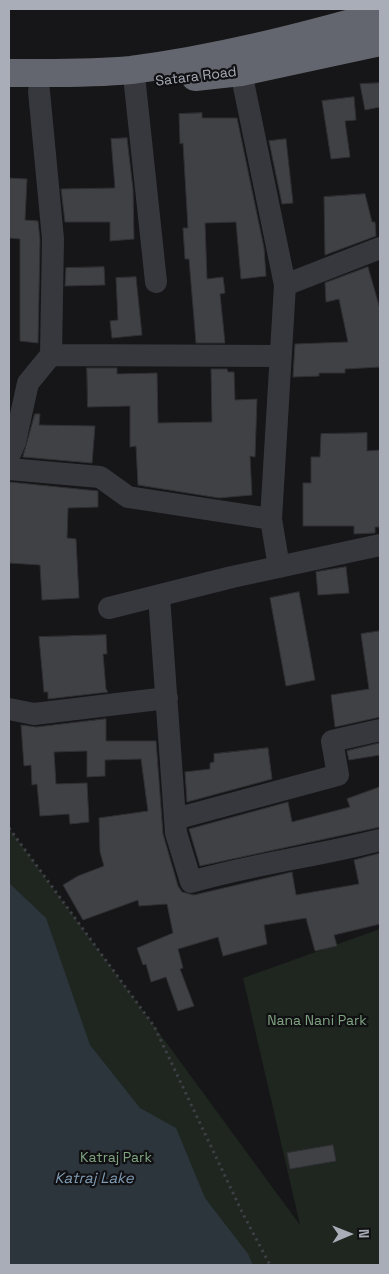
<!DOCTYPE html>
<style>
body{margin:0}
#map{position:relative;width:389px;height:1274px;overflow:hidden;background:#161618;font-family:"Space Grotesk",sans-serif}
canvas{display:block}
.frame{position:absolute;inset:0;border:10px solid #a8adb8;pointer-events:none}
.north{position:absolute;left:324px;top:1209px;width:50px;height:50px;-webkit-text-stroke:4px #111113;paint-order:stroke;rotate:89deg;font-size:14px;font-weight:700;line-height:20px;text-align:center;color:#a8adb8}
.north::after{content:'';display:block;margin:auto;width:18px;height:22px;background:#a8adb8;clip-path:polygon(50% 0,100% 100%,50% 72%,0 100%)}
</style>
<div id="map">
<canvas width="389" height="1274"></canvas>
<div class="frame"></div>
<div class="north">N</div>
</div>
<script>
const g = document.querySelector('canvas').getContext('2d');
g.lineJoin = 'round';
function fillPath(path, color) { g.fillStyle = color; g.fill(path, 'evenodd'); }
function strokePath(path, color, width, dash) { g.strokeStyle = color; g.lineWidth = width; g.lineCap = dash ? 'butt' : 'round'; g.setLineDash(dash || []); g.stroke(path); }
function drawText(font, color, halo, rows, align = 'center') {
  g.font = font + ' "Space Grotesk",sans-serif'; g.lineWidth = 4.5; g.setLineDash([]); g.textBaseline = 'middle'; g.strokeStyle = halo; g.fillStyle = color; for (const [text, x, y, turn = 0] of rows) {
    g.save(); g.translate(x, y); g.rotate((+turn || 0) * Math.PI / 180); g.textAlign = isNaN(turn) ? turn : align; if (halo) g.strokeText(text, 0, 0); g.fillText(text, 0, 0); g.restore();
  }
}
fillPath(new Path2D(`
 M 9,828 L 300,1225 L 243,978 L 380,929 L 380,1265 L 9,1265 Z`), '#1e261f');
fillPath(new Path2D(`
 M 9,883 L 46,918 L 90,1045 L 140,1108 L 176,1128 L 205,1198 L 248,1254 L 253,1265 L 9,1265 Z`), '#2c353c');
const building = new Path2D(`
 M 380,83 L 380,107 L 365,110 L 360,84 Z
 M 354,97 L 356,120 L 345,121 L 350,157 L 331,159 L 322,101 Z
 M 202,113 L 202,118 L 237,118 L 264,248 L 266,276 L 241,279 L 236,222 L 205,223 L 207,279 L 223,277 L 225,293 L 220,294 L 225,343 L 196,343 L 189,259 L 185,259 L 183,228 L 188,228 L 183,143 L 180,144 L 179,114 Z
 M 127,138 L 133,189 L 134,239 L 110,241 L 110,222 L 65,222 L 61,189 L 115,188 L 111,139 Z
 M 286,139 L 293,203 L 282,204 L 269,141 Z
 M 9,178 L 27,179 L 25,220 L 38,221 L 40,240 L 38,343 L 20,341 L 20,239 L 9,238 Z
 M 365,194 L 372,222 L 375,222 L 376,236 L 325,255 L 324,197 Z
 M 104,267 L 105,285 L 65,286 L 66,268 Z
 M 368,267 L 380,309 L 380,367 L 345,369 L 345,373 L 319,373 L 319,376 L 293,377 L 295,344 L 348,342 L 339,299 L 326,302 L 325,283 Z
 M 136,277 L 142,335 L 112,338 L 110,321 L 118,320 L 116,278 Z
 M 87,368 L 117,368 L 117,374 L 157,373 L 158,423 L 212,422 L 211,369 L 227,369 L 228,372 L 234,372 L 235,400 L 257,399 L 255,457 L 250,456 L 252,495 L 219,498 L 138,485 L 136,446 L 130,447 L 130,406 L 88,407 Z
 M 35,414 L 40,414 L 39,425 L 95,426 L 92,463 L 23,457 Z
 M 367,433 L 367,451 L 380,450 L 380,527 L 375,527 L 375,533 L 354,534 L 354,526 L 303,526 L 303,483 L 311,483 L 311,457 L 320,457 L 321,434 Z
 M 9,482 L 98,491 L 98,507 L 68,508 L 67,538 L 76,539 L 79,598 L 42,600 L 40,565 L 9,563 Z
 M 346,567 L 349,593 L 318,595 L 316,572 Z
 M 299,592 L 315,680 L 286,686 L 270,598 Z
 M 380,631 L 380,717 L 335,727 L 331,695 L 369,689 L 361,634 Z
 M 106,635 L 107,654 L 103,654 L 106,689 L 108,692 L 48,699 L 48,692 L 44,692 L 39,637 Z
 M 106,719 L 106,741 L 156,741 L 163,834 L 178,886 L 182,892 L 194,895 L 292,872 L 296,895 L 359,884 L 354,860 L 380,853 L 380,924 L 334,935 L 337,946 L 315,951 L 306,918 L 264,925 L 267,944 L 223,956 L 218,937 L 178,949 L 183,968 L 180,969 L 194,1006 L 178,1011 L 166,977 L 151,982 L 146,964 L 143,965 L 137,948 L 173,933 L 167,904 L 139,906 L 138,900 L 83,920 L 63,885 L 78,876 L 104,866 L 100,852 L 99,818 L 148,811 L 141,759 L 105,760 L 105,776 L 87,777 L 87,751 L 54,752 L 56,784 L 87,783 L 89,822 L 70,824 L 69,814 L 40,816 L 37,784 L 32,785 L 31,765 L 24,766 L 21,725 L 36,727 Z
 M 380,743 L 380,755 L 349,760 L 347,751 Z
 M 268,748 L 272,779 L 187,802 L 185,772 L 210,769 L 210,763 L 214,762 L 214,754 Z
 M 380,787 L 380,827 L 200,866 L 189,829 L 288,802 L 292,822 L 350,807 L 347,799 Z
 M 333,1145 L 336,1161 L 290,1169 L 287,1153 Z`);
fillPath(building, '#404145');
strokePath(building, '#303034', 1);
strokePath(new Path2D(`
 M 9,828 L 154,1026 L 242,1212 L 270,1265`), '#3d3f44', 3, [2.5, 4]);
strokePath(new Path2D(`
 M 241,72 L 285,285 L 271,519 L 279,567
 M 135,85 L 156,282
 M 285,285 L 380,248
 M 51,355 L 280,356
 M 9,456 L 15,442 L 28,383 L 51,355 L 53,239 L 39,91
 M 9,469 L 100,477 L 128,497 L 271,519
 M 159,596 L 176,833 L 191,882 C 253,864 318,856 380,840
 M 109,608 L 232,577 L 380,545
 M 9,709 L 34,714 L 167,698
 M 175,819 L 338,775 L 332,741 L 380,730`), '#37383d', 22);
strokePath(new Path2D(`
 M 9,73 C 49,73 90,74 131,70 C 216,59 298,38 380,15
 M 195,77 L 241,72 L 380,42`), '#63666e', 28);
drawText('14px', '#a8adb8', '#111113', [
 ["Satara Road",196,77,-7]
]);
drawText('14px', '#7fa381', '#111113', [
 ["Nana Nani Park",317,1021],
 ["Katraj Park",116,1158]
]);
drawText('italic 15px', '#7f9bb3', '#111113', [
 ["Katraj Lake",94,1179]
]);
</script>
